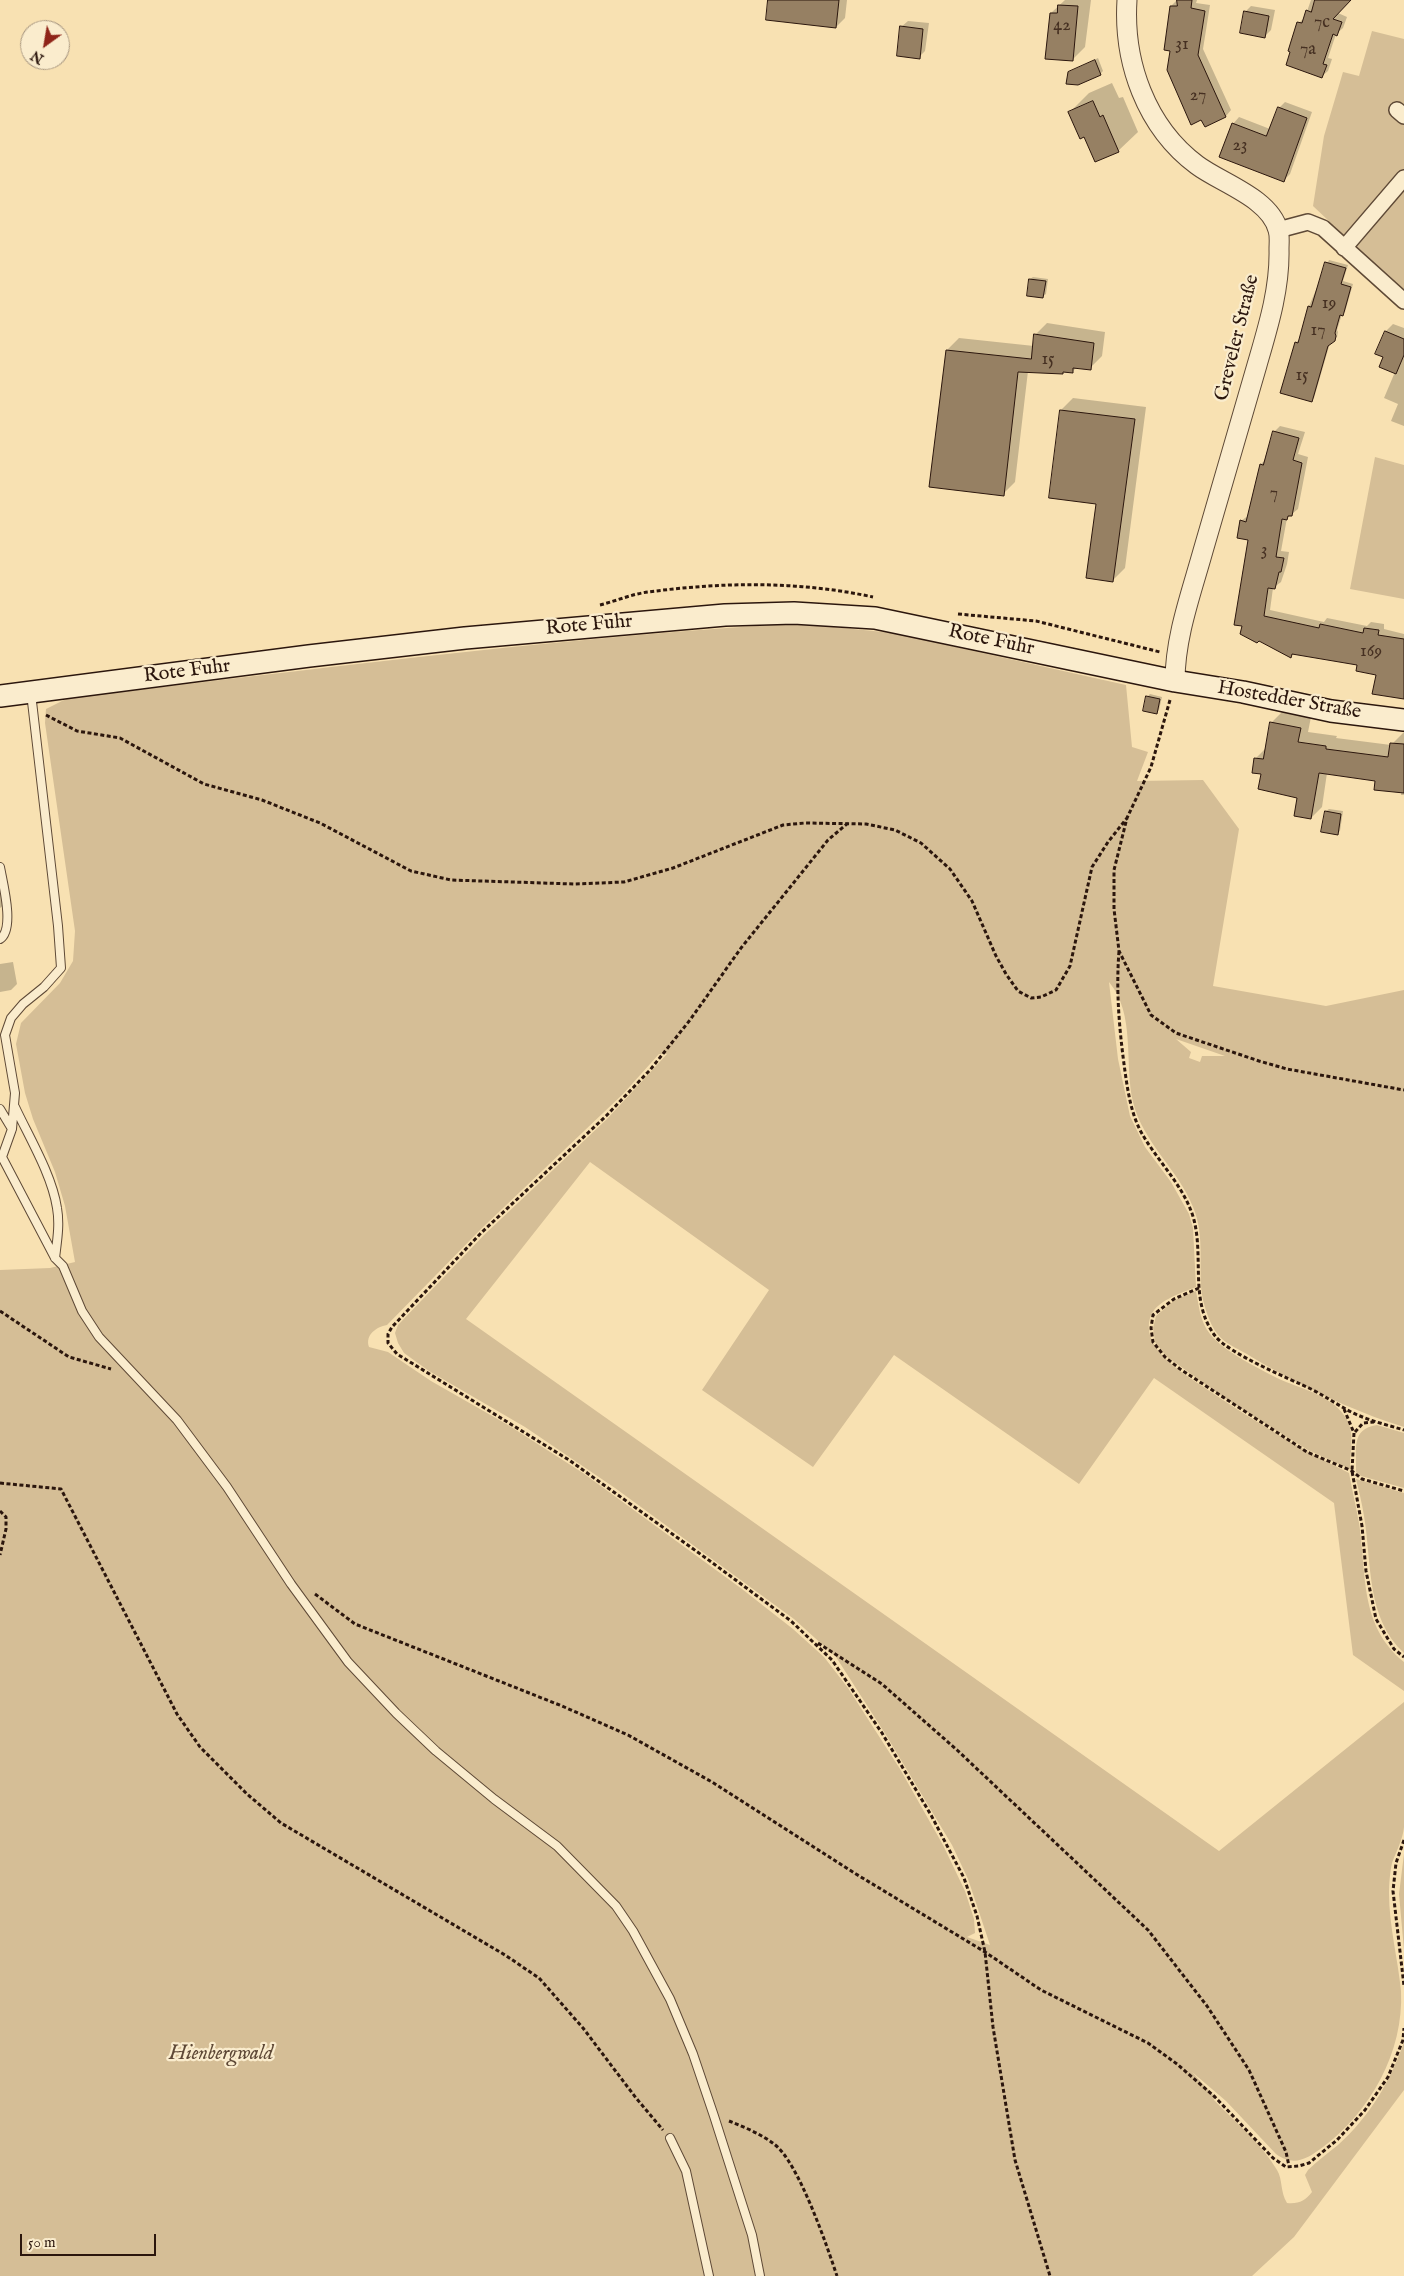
<!DOCTYPE html>
<meta charset="utf-8">
<style>
body{margin:0}
#map{position:relative;width:1404px;height:2276px;overflow:hidden;background:#f8e1b2;font-family:"IM FELL English",serif}
canvas{display:block}
.north{position:absolute;left:20px;top:20px;width:50px;height:50px;box-sizing:border-box;background:#faeccd;border:1px solid #a79680;border-radius:50%;rotate:212deg;font-size:14px;font-weight:700;line-height:20px;text-align:center;color:#2b160d}
.north::after{content:'';display:block;margin:auto;width:18px;height:22px;background:#8f2418;clip-path:polygon(50% 0,100% 100%,50% 72%,0 100%)}
.scale{position:absolute;left:20px;top:2234px;width:136px;height:22px;box-sizing:border-box;border:2px solid #2b160d;border-top:0;padding-left:6px;font-size:15px;line-height:18px;white-space:nowrap;color:#2b160d;-webkit-text-stroke:4px #faeccd;paint-order:stroke}
</style>
<div id="map">
<canvas width="1404" height="2276"></canvas>
<div class="north">N</div>
<div class="scale">50 m</div>
</div>
<script>
const g = document.querySelector('canvas').getContext('2d');
g.lineJoin = 'round';
function fillPath(path, color) { g.fillStyle = color; g.fill(path, 'evenodd'); }
function strokePath(path, color, width, dash) { g.strokeStyle = color; g.lineWidth = width; g.lineCap = dash ? 'butt' : 'round'; g.setLineDash(dash || []); g.stroke(path); }
function drawText(font, color, halo, rows, align = 'center') {
  g.font = font + ' "IM FELL English",serif'; g.lineWidth = 4.5; g.setLineDash([]); g.textBaseline = 'middle'; g.strokeStyle = halo; g.fillStyle = color; for (const [text, x, y, turn = 0] of rows) {
    g.save(); g.translate(x, y); g.rotate((+turn || 0) * Math.PI / 180); g.textAlign = isNaN(turn) ? turn : align; if (halo) g.strokeText(text, 0, 0); g.fillText(text, 0, 0); g.restore();
  }
}
fillPath(new Path2D(`
 M 1372,31 L 1404,39 L 1404,292 L 1313,206 L 1324,136 L 1343,72 L 1359,76 Z
 M 1375,457 L 1404,465 L 1404,599 L 1350,589 Z
 M 771,625 L 814,625 L 893,633 L 1126,685 L 1132,747 L 1148,752 L 1137,781 L 1203,780 L 1239,829 L 1213,986 L 1326,1006 L 1404,990 L 1404,1427 C 1352,1411 1297,1384 1250,1356 C 1241,1350 1228,1345 1221,1338 C 1212,1330 1206,1312 1203,1300 C 1197,1271 1206,1237 1193,1207 C 1178,1169 1143,1143 1133,1102 C 1124,1064 1136,1014 1109,982 L 1118,1059 L 1130,1116 L 1145,1147 L 1171,1182 L 1189,1214 L 1193,1228 L 1196,1287 C 1181,1293 1155,1301 1150,1318 C 1146,1331 1152,1344 1160,1353 C 1173,1368 1192,1379 1208,1390 C 1254,1421 1300,1449 1349,1473 C 1352,1490 1356,1506 1359,1523 C 1367,1575 1359,1625 1404,1662 L 1404,1691 L 1353,1655 L 1334,1503 L 1154,1378 L 1079,1484 L 894,1355 L 813,1467 L 702,1390 L 769,1290 L 590,1162 L 466,1319 L 1219,1851 L 1404,1702 C 1404,1743 1404,1786 1404,1827 C 1403,1839 1396,1852 1392,1863 C 1390,1872 1389,1884 1389,1893 C 1389,1926 1398,1959 1401,1991 C 1404,2052 1370,2112 1323,2147 C 1307,2159 1294,2167 1276,2154 L 1226,2101 L 1192,2072 L 1215,2097 L 1214,2100 C 1235,2122 1262,2144 1277,2170 C 1283,2180 1280,2192 1287,2203 C 1299,2204 1305,2201 1312,2192 L 1305,2175 L 1308,2170 C 1317,2161 1328,2153 1338,2145 C 1370,2116 1390,2082 1404,2042 L 1404,2090 L 1294,2237 L 1252,2276 L 709,2276 L 686,2171 L 666,2133 L 683,2169 L 707,2276 L 0,2276 L 0,1270 L 50,1268 L 75,1262 L 65,1206 L 55,1172 L 33,1119 L 25,1093 L 16,1044 L 21,1023 L 60,983 L 73,961 L 75,931 L 45,723 L 46,709 L 68,698 C 302,671 536,640 771,625 ZM 1176,1039 L 1225,1056 L 1202,1056 L 1200,1062 L 1189,1058 L 1191,1052 ZM 659,1054 L 667,1054 L 607,1119 L 484,1235 L 398,1325 L 395,1333 L 398,1343 L 404,1353 L 429,1371 L 525,1427 L 615,1488 L 794,1619 L 836,1657 L 886,1735 L 952,1845 L 968,1879 L 990,1945 L 967,1937 L 975,1933 L 974,1919 L 965,1891 L 943,1845 L 900,1769 L 848,1688 L 824,1657 L 793,1629 L 742,1589 L 583,1473 L 508,1425 L 431,1381 L 388,1352 L 369,1347 C 365,1335 376,1327 387,1325 L 482,1228 L 623,1094 Z
 M 1196,1291 C 1199,1306 1200,1322 1210,1334 C 1223,1351 1258,1368 1277,1378 C 1300,1389 1334,1395 1347,1420 C 1355,1434 1350,1454 1350,1469 L 1308,1450 L 1226,1399 L 1166,1356 L 1155,1342 L 1153,1328 L 1156,1316 L 1175,1300 Z
 M 1377,1425 L 1404,1433 L 1404,1488 L 1361,1476 L 1356,1472 C 1357,1450 1350,1429 1377,1425 Z
 M 1356,1479 L 1404,1493 L 1404,1653 C 1366,1618 1372,1564 1364,1516 C 1362,1504 1359,1491 1356,1479 Z
 M 1404,1854 L 1404,1950 L 1399,1894 Z`), '#d5be96');
fillPath(new Path2D(`
 M 769,0 L 847,0 L 845,18 L 836,27 Z
 M 1091,0 L 1085,47 L 1072,60 L 1051,13 L 1065,0 Z
 M 1177,0 L 1197,0 L 1196,3 L 1210,5 L 1203,49 L 1231,110 L 1226,116 L 1205,126 L 1172,50 L 1171,6 Z
 M 1311,0 L 1350,0 L 1338,13 L 1347,17 L 1343,28 L 1336,34 L 1328,58 L 1332,59 L 1328,71 L 1322,76 L 1299,23 L 1305,17 Z
 M 1251,6 L 1275,10 L 1271,30 L 1264,37 L 1245,12 Z
 M 908,21 L 929,23 L 925,51 L 919,57 L 901,27 Z
 M 1098,58 L 1103,71 L 1100,74 L 1070,72 Z
 M 1112,83 L 1119,98 L 1123,97 L 1138,132 L 1118,151 L 1084,135 L 1070,112 L 1089,93 Z
 M 1285,102 L 1312,112 L 1290,174 L 1284,180 L 1233,124 L 1239,117 L 1270,129 L 1279,108 Z
 M 1329,260 L 1348,265 L 1343,281 L 1353,284 L 1345,312 L 1342,314 L 1337,330 L 1338,332 L 1337,337 L 1330,343 L 1314,398 L 1312,400 L 1296,342 L 1300,340 L 1309,306 Z
 M 1033,277 L 1048,279 L 1046,294 L 1043,296 L 1030,279 Z
 M 1047,323 L 1105,332 L 1102,356 L 1090,368 L 1077,367 L 1072,372 L 1028,371 L 1015,482 L 1003,494 L 947,350 L 959,338 L 1034,346 L 1035,335 Z
 M 1393,324 L 1404,328 L 1404,426 L 1391,421 L 1398,404 L 1384,398 L 1395,372 L 1385,356 L 1376,353 L 1386,331 Z
 M 1073,398 L 1146,407 L 1125,568 L 1113,580 L 1098,503 L 1061,410 Z
 M 1280,426 L 1305,432 L 1298,454 L 1308,457 L 1298,509 L 1287,518 L 1281,551 L 1289,552 L 1287,564 L 1281,582 L 1273,588 L 1270,610 L 1324,622 L 1327,618 L 1367,626 L 1371,622 L 1384,624 L 1384,629 L 1404,634 L 1404,698 L 1377,674 L 1358,664 L 1295,653 L 1291,656 L 1259,639 L 1249,539 L 1241,521 L 1249,515 L 1261,464 L 1266,459 L 1274,432 Z
 M 1150,694 L 1162,697 L 1159,710 L 1157,712 L 1147,697 Z
 M 1282,712 L 1311,717 L 1308,732 L 1337,736 L 1336,738 L 1391,745 L 1404,732 L 1404,795 L 1401,795 L 1401,792 L 1376,780 L 1327,773 L 1322,807 L 1311,818 L 1298,797 L 1262,773 L 1255,759 L 1266,748 L 1271,723 Z
 M 1329,809 L 1343,811 L 1340,831 L 1337,834 L 1326,811 Z
 M 0,874 L 6,903 L 0,908 Z
 M 13,962 L 17,984 L 11,990 L 0,992 L 0,964 Z`), '#0003');
const building = new Path2D(`
 M 768,0 L 839,0 L 836,28 L 766,20 Z
 M 1177,0 L 1192,0 L 1191,8 L 1205,11 L 1198,55 L 1226,117 L 1205,127 L 1201,120 L 1191,125 L 1167,70 L 1170,51 L 1164,50 L 1170,6 L 1177,6 Z
 M 1315,0 L 1351,0 L 1333,19 L 1342,22 L 1337,36 L 1333,34 L 1323,64 L 1327,65 L 1322,78 L 1286,65 L 1290,52 L 1288,51 L 1297,22 L 1302,23 L 1306,10 L 1311,12 Z
 M 1058,5 L 1078,6 L 1073,61 L 1045,59 L 1050,13 L 1057,13 Z
 M 1244,11 L 1269,16 L 1265,38 L 1240,33 Z
 M 900,26 L 923,29 L 920,59 L 897,56 Z
 M 1095,60 L 1101,75 L 1078,85 L 1066,84 L 1068,72 Z
 M 1093,101 L 1100,117 L 1103,115 L 1119,152 L 1095,162 L 1084,137 L 1080,139 L 1068,112 Z
 M 1278,107 L 1307,118 L 1284,182 L 1219,157 L 1232,123 L 1266,136 Z
 M 1325,262 L 1346,268 L 1341,284 L 1351,287 L 1343,316 L 1340,315 L 1335,333 L 1336,336 L 1335,341 L 1328,346 L 1312,402 L 1280,393 L 1295,342 L 1298,343 L 1308,306 L 1311,307 Z
 M 1029,279 L 1046,281 L 1043,298 L 1027,296 Z
 M 1385,331 L 1404,339 L 1404,355 L 1396,374 L 1379,367 L 1383,357 L 1375,354 Z
 M 1034,334 L 1094,343 L 1091,370 L 1073,368 L 1073,373 L 1063,372 L 1063,374 L 1018,372 L 1004,496 L 929,487 L 946,350 L 1031,359 Z
 M 1060,410 L 1135,419 L 1113,582 L 1086,578 L 1096,504 L 1049,498 Z
 M 1273,431 L 1299,438 L 1293,460 L 1302,463 L 1292,516 L 1288,516 L 1287,520 L 1282,519 L 1276,557 L 1284,558 L 1281,572 L 1279,572 L 1275,589 L 1268,588 L 1264,616 L 1319,628 L 1320,624 L 1363,633 L 1364,628 L 1379,630 L 1378,635 L 1404,639 L 1404,699 L 1372,694 L 1376,675 L 1356,671 L 1357,665 L 1292,654 L 1291,658 L 1259,641 L 1257,643 L 1240,634 L 1242,626 L 1234,625 L 1248,540 L 1237,538 L 1240,520 L 1246,522 L 1260,464 L 1263,465 Z
 M 1146,696 L 1160,699 L 1157,714 L 1143,711 Z
 M 1270,722 L 1301,728 L 1298,742 L 1326,746 L 1326,749 L 1388,757 L 1390,743 L 1404,744 L 1404,793 L 1374,790 L 1375,781 L 1319,773 L 1311,819 L 1294,816 L 1297,798 L 1258,789 L 1261,774 L 1252,773 L 1254,758 L 1263,759 Z
 M 1325,811 L 1341,814 L 1338,835 L 1321,832 Z`);
fillPath(building, '#968063');
strokePath(building, '#2b160d', 1);
const service = new Path2D(`
 M 0,867 C 3,884 15,929 0,939
 M 15,1107 C 29,1137 52,1175 57,1208 C 60,1225 57,1241 55,1258
 M 0,1109 L 12,1129 L 2,1157 L 55,1258 L 63,1266 L 82,1311 L 99,1337 L 177,1420 L 227,1487 L 291,1584 L 348,1662 L 396,1713 L 436,1751 L 494,1799 L 557,1846 L 616,1906 L 633,1931 L 670,1999 L 693,2054 L 714,2116 L 752,2235 L 760,2276
 M 12,1129 L 15,1093 L 5,1035 L 11,1018 L 23,1004 L 44,987 L 61,968 L 58,926 L 31,693
 M 670,2138 L 686,2171 L 709,2276`);
const minor = new Path2D(`
 M 1397,110 L 1404,116
 M 1278,230 L 1308,222 L 1323,228 L 1404,301
 M 1344,248 L 1404,178`);
const tertiary = new Path2D(`
 M 1127,0 C 1123,62 1146,127 1197,165 C 1221,183 1270,198 1278,230 C 1280,236 1279,243 1279,249 C 1280,289 1268,327 1257,365 C 1239,427 1221,489 1203,551 C 1191,594 1175,637 1175,681`);
const secondary = new Path2D(`
 M 0,696 L 309,656 L 465,638 L 725,615 L 794,613 L 875,618 L 1175,681 L 1243,692 L 1331,711 L 1404,720`);
strokePath(service, '#5e4936', 10);
strokePath(minor, '#5e4936', 18);
strokePath(tertiary, '#5e4936', 21);
strokePath(secondary, '#2b160d', 24);
strokePath(new Path2D(`
 M 600,605 C 616,601 632,594 648,592 C 723,582 799,581 873,597
 M 958,614 L 1036,621 L 1160,652
 M 1170,700 L 1151,767 L 1127,818 L 1114,870 L 1114,909 L 1119,951 L 1151,1015 L 1176,1033 L 1259,1061 L 1287,1069 L 1404,1090
 M 46,715 L 77,731 L 120,738 L 204,784 L 262,800 L 320,823 L 411,871 L 451,880 L 574,884 L 624,882 L 673,868 L 783,825 L 805,823 L 866,824 L 895,830 L 921,843 L 950,869 L 972,901 L 996,956 L 1006,974 L 1018,991 L 1031,998 L 1041,997 L 1056,990 L 1070,966 L 1092,867 L 1108,842 L 1127,818
 M 848,823 L 828,840 L 791,886 L 741,948 L 690,1020 L 650,1070 L 606,1116 L 481,1233 L 392,1327 L 388,1334 L 388,1343 L 397,1354 L 569,1460 L 710,1561 L 791,1621 L 832,1660 L 882,1733 L 931,1815 L 964,1878 L 977,1916 L 985,1952 L 993,2027 L 1015,2160 L 1050,2276
 M 1119,951 C 1116,990 1119,1026 1124,1064 C 1127,1086 1130,1110 1140,1130 C 1156,1160 1185,1186 1194,1220 C 1204,1259 1189,1303 1216,1337 C 1230,1354 1290,1379 1311,1389 C 1323,1395 1333,1402 1344,1408 C 1362,1419 1384,1424 1404,1430
 M 1199,1288 L 1174,1299 L 1153,1315 L 1151,1328 L 1153,1342 L 1165,1357 L 1180,1369 L 1307,1452 L 1352,1471 L 1362,1479 L 1404,1491
 M 0,1311 L 69,1357 L 111,1369
 M 1344,1409 L 1354,1433 L 1352,1471 L 1362,1526 L 1366,1571 L 1376,1619 L 1394,1649 L 1404,1657
 M 1355,1432 L 1363,1423 L 1374,1422
 M 0,1483 L 61,1489 L 177,1714 L 200,1747 L 247,1794 L 281,1823 L 505,1955 L 539,1978 L 583,2028 L 636,2098 L 663,2130
 M 0,1511 L 6,1517 L 6,1529 L 0,1555
 M 315,1594 L 355,1624 L 562,1706 L 628,1735 L 712,1782 L 856,1874 L 985,1952 L 1041,1990 L 1148,2043 L 1177,2064 L 1215,2097 L 1273,2158 L 1286,2167 L 1299,2166 L 1309,2163 L 1337,2140 L 1365,2110 L 1388,2077 L 1403,2040 L 1404,2028
 M 818,1643 L 882,1684 L 957,1750 L 1148,1930 L 1207,2006 L 1249,2070 L 1286,2152 L 1289,2166
 M 1404,1840 L 1396,1863 L 1393,1891 L 1404,1986
 M 729,2121 C 744,2127 761,2134 774,2144 C 798,2161 827,2246 837,2276`), '#2b160d', 3, [4, 2.5]);
strokePath(service, '#faeccd', 8);
strokePath(minor, '#faeccd', 15);
strokePath(tertiary, '#faeccd', 19);
strokePath(secondary, '#faeccd', 21);
drawText('18px', '#463022', null, [
 ["7c",1322,23],
 ["42",1062,26],
 ["31",1182,45],
 ["7a",1308,50],
 ["27",1198,96],
 ["23",1240,146],
 ["19",1329,304],
 ["17",1318,331],
 ["15",1048,360],
 ["15",1302,376],
 ["7",1274,494],
 ["3",1264,551],
 ["169",1371,652]
]);
drawText('20px', '#2b160d', '#faeccd', [
 ["Greveler Straße",1238,338,-76],
 ["Rote Fuhr",589,626,-5],
 ["Rote Fuhr",991,641,12],
 ["Rote Fuhr",187,672,-7],
 ["Hostedder Straße",1289,701,10]
]);
drawText('italic 20px', '#5e4836', '#faeccd', [
 ["Hienbergwald",221,2055]
]);
</script>
